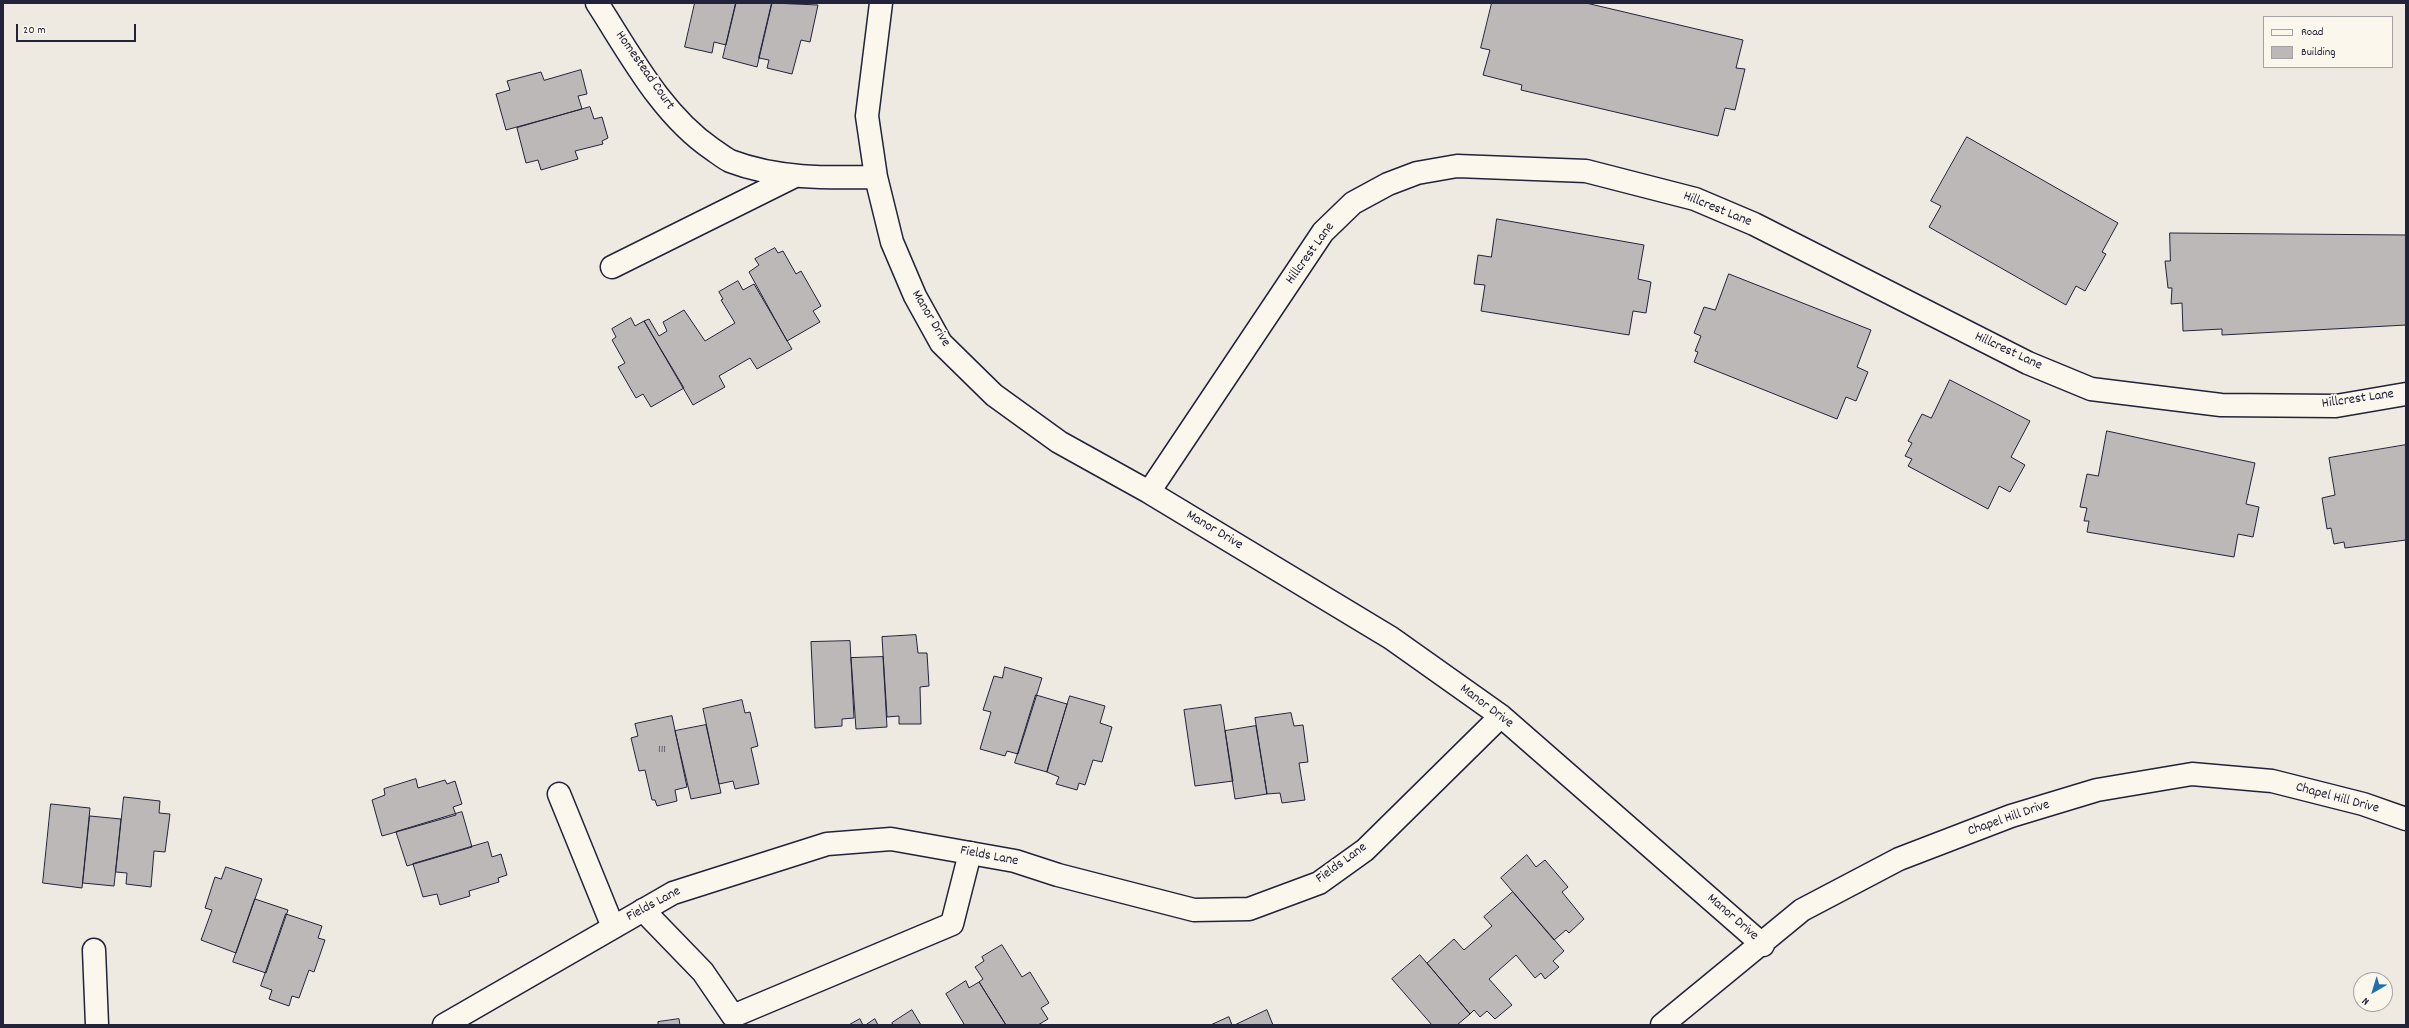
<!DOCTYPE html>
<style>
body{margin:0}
#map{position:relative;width:2409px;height:1028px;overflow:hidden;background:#eeeae2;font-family:Dekko,sans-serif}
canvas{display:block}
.frame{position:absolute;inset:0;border:4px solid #22223b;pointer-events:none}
.legend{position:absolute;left:2263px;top:16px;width:130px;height:52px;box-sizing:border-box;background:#fbf7ec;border:1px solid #a4a2a5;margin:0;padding:5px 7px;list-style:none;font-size:12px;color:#22223b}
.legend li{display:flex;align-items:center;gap:8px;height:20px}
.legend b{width:20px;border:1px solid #a4a2a5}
.north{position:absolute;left:2353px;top:972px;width:40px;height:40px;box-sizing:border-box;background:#fbf7ec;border:1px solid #a4a2a5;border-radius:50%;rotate:218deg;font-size:11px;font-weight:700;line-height:16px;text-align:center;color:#22223b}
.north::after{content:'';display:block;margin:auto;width:14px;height:18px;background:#1f6fb2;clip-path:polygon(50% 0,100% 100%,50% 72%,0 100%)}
.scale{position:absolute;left:16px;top:24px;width:120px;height:18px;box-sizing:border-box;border:2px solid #22223b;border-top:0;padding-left:5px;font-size:12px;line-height:14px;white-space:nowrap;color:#22223b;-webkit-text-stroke:3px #fbf7ec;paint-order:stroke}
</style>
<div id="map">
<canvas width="2409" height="1028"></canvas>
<div class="frame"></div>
<ul class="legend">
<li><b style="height:5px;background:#fbf7ec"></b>Road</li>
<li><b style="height:11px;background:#bcb8b8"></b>Building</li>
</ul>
<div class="north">N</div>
<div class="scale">20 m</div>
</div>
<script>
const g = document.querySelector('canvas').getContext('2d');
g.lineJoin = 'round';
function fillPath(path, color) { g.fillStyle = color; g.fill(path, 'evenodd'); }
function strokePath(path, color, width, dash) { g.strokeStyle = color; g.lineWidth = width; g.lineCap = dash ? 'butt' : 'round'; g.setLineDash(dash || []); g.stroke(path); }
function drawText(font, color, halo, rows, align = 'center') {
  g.font = font + ' Dekko,sans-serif'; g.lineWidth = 3.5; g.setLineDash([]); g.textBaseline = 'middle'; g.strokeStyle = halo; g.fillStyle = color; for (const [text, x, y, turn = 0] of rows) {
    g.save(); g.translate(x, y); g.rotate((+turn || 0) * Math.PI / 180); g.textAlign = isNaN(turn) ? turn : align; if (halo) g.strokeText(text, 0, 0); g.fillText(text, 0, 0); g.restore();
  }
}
const building = new Path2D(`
 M 695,3 L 736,3 L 726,45 L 714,42 L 712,53 L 685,47 Z
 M 736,3 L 772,3 L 757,67 L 723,58 Z
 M 772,3 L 818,5 L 810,42 L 801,40 L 792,74 L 767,68 L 769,60 L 759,58 Z
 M 1492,3 L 1586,3 L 1743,40 L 1736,68 L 1745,69 L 1735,110 L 1725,108 L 1718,136 L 1521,90 L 1522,85 L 1483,75 L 1490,50 L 1481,48 Z
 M 581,70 L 587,94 L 578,96 L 582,109 L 506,130 L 496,94 L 510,90 L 507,81 L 541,72 L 544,80 Z
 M 590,107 L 594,119 L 602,117 L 608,138 L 602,141 L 603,144 L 575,151 L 578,159 L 541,170 L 538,160 L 526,163 L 517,128 Z
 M 1967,137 L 2118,223 L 2102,252 L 2106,254 L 2085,291 L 2076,286 L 2066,305 L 1929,227 L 1941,206 L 1931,201 Z
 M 1497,219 L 1644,245 L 1638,279 L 1651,282 L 1646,313 L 1633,311 L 1629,335 L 1481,311 L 1485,285 L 1474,284 L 1478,255 L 1491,257 Z
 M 2170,233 L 2406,235 L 2406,325 L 2222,335 L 2222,329 L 2183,331 L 2182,303 L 2171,304 L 2172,288 L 2168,288 L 2165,261 L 2170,261 Z
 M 775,248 L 778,253 L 783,251 L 796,274 L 801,271 L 821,306 L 813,311 L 820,322 L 787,341 L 749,272 L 759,265 L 755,259 Z
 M 1729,274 L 1871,330 L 1857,367 L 1868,372 L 1856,401 L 1846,397 L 1837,419 L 1694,362 L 1698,352 L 1695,351 L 1701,336 L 1694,333 L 1704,307 L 1715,310 Z
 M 738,281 L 743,290 L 754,284 L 792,349 L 757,369 L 750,358 L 719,376 L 725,387 L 693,405 L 644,321 L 649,319 L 659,336 L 667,331 L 663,322 L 684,310 L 705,341 L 735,323 L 721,300 L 723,299 L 719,292 Z
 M 631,318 L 635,326 L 644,321 L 684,388 L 651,407 L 643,394 L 636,398 L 618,367 L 625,363 L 612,340 L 616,337 L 612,329 Z
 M 1950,380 L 2030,421 L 2011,457 L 2025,465 L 2010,492 L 1999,486 L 1988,509 L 1908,466 L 1912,459 L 1905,456 L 1912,443 L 1908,441 L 1922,414 L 1931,418 Z
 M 2107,431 L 2255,463 L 2246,504 L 2259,507 L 2253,537 L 2238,534 L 2234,557 L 2087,532 L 2089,521 L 2084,521 L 2087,508 L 2080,507 L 2087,474 L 2098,476 Z
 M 2406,445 L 2406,540 L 2345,548 L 2344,542 L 2334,544 L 2331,528 L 2327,529 L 2322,498 L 2335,495 L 2329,458 Z
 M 916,635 L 918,653 L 927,653 L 929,686 L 920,687 L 921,724 L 899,724 L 899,716 L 887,717 L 882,637 Z
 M 850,641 L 854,718 L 842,719 L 842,726 L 815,728 L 811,642 Z
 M 883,657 L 887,727 L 856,729 L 851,658 Z
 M 1005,667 L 1042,678 L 1018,754 L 1007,751 L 1005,756 L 980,749 L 991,712 L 983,710 L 994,676 L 1002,678 Z
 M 1036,695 L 1067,704 L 1047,772 L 1015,763 Z
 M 1070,696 L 1105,706 L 1100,723 L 1112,727 L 1102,762 L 1093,760 L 1085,785 L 1079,783 L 1077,790 L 1056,784 L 1059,777 L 1047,772 Z
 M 742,700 L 745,713 L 750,712 L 758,746 L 751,748 L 759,784 L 735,789 L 733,781 L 719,784 L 703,709 Z
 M 1221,705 L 1233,781 L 1195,786 L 1184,710 Z
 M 1291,713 L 1294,726 L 1303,725 L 1308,762 L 1299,763 L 1305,800 L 1282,803 L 1280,793 L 1267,794 L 1255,718 Z
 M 672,716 L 687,787 L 675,790 L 677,801 L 657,806 L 655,800 L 652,800 L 645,770 L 639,771 L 631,738 L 638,736 L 635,724 Z
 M 706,725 L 721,793 L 691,799 L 675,731 Z
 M 1256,726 L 1267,794 L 1235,799 L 1225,731 Z
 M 416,779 L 418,788 L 445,780 L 447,784 L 455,781 L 462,804 L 453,807 L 456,815 L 382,836 L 372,800 L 385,795 L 384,789 Z
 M 124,797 L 160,801 L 159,813 L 170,814 L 165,852 L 154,851 L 151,887 L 126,884 L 127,873 L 116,872 Z
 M 51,804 L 90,808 L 82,888 L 43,883 Z
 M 462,812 L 472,847 L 407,866 L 396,832 Z
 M 90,816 L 121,819 L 114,886 L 83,883 Z
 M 488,842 L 492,857 L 501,854 L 507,875 L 498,878 L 499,882 L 469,891 L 470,896 L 440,905 L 437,894 L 423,897 L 413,864 Z
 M 1527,855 L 1536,867 L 1545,860 L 1568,887 L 1562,892 L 1584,919 L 1569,933 L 1566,930 L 1554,940 L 1501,878 Z
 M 226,867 L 262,879 L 236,953 L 201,940 L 212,910 L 205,908 L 215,877 L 221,879 Z
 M 1513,892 L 1564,951 L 1553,961 L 1559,967 L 1545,979 L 1541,973 L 1535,978 L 1516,955 L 1489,979 L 1512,1005 L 1495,1019 L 1487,1011 L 1480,1017 L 1474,1010 L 1470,1014 L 1427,963 L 1454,939 L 1464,950 L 1492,926 L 1484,917 Z
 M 255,899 L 288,910 L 266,973 L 233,962 Z
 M 286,914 L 322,926 L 318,938 L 325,940 L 314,972 L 309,970 L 299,998 L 292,996 L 289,1006 L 269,999 L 272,990 L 261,986 Z
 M 1002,945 L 1022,977 L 1030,972 L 1049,1003 L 1041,1008 L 1048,1019 L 1038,1025 L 1006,1025 L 979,982 L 983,979 L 975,967 L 984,961 L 982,957 Z
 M 1420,955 L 1470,1014 L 1457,1025 L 1432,1025 L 1392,979 Z
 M 966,981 L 969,988 L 979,982 L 1006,1025 L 962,1025 L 964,1024 L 946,994 Z
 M 912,1010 L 921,1025 L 893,1025 L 892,1023 Z
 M 1267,1010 L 1273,1025 L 1235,1025 Z
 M 1229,1017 L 1232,1025 L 1211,1025 Z
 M 679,1019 L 680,1025 L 658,1025 L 658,1022 Z
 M 860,1019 L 863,1025 L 849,1025 Z
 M 875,1019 L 878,1025 L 866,1025 Z`);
fillPath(building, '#bcb8b8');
strokePath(building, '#22223b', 1);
const service = new Path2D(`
 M 559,794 L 613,927
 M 643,910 L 703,972 L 733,1016 L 952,924 L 970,853
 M 94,950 L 97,1025`);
const minor = new Path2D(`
 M 597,3 C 630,54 661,114 712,149 C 718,153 724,158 730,161 C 777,179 826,178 876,177
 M 881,3 L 867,116 L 876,177 L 892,242 L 915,296 L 941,343 L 994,395 L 1059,442 L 1149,492 L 1391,638 L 1501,716 L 1763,945
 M 612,267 L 795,176
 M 1149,492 L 1323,232 L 1353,203 L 1388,184 L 1417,173 L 1457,166 L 1586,171 L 1695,199 L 1754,224 L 2028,363 L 2091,389 L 2221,405 L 2336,406 L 2406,394
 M 444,1025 L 673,893 L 827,844 L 891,839 L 1015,861 L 1058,875 L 1194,910 L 1249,909 L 1319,883 L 1365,850 L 1501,716
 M 1662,1025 L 1802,910 L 1899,859 L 2011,816 L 2097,790 L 2192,774 L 2272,781 L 2363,804 L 2406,819`);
strokePath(service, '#22223b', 25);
strokePath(minor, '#22223b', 25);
strokePath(service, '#fbf7ec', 22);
strokePath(minor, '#fbf7ec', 22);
drawText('12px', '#48485a', null, [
 ["111",662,750]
]);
drawText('14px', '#22223b', '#fbf7ec', [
 ["Homestead Court",644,71,55],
 ["Hillcrest Lane",1717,210,22],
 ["Hillcrest Lane",1311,254,-54],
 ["Manor Drive",930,319,59],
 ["Hillcrest Lane",2008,352,25],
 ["Hillcrest Lane",2358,400,-8],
 ["Manor Drive",1214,531,31],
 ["Manor Drive",1486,707,37],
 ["Chapel Hill Drive",2337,799,15],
 ["Chapel Hill Drive",2009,819,-19],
 ["Fields Lane",989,857,11],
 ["Fields Lane",1342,864,-36],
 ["Fields Lane",654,905,-28],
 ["Manor Drive",1732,918,41]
]);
</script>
